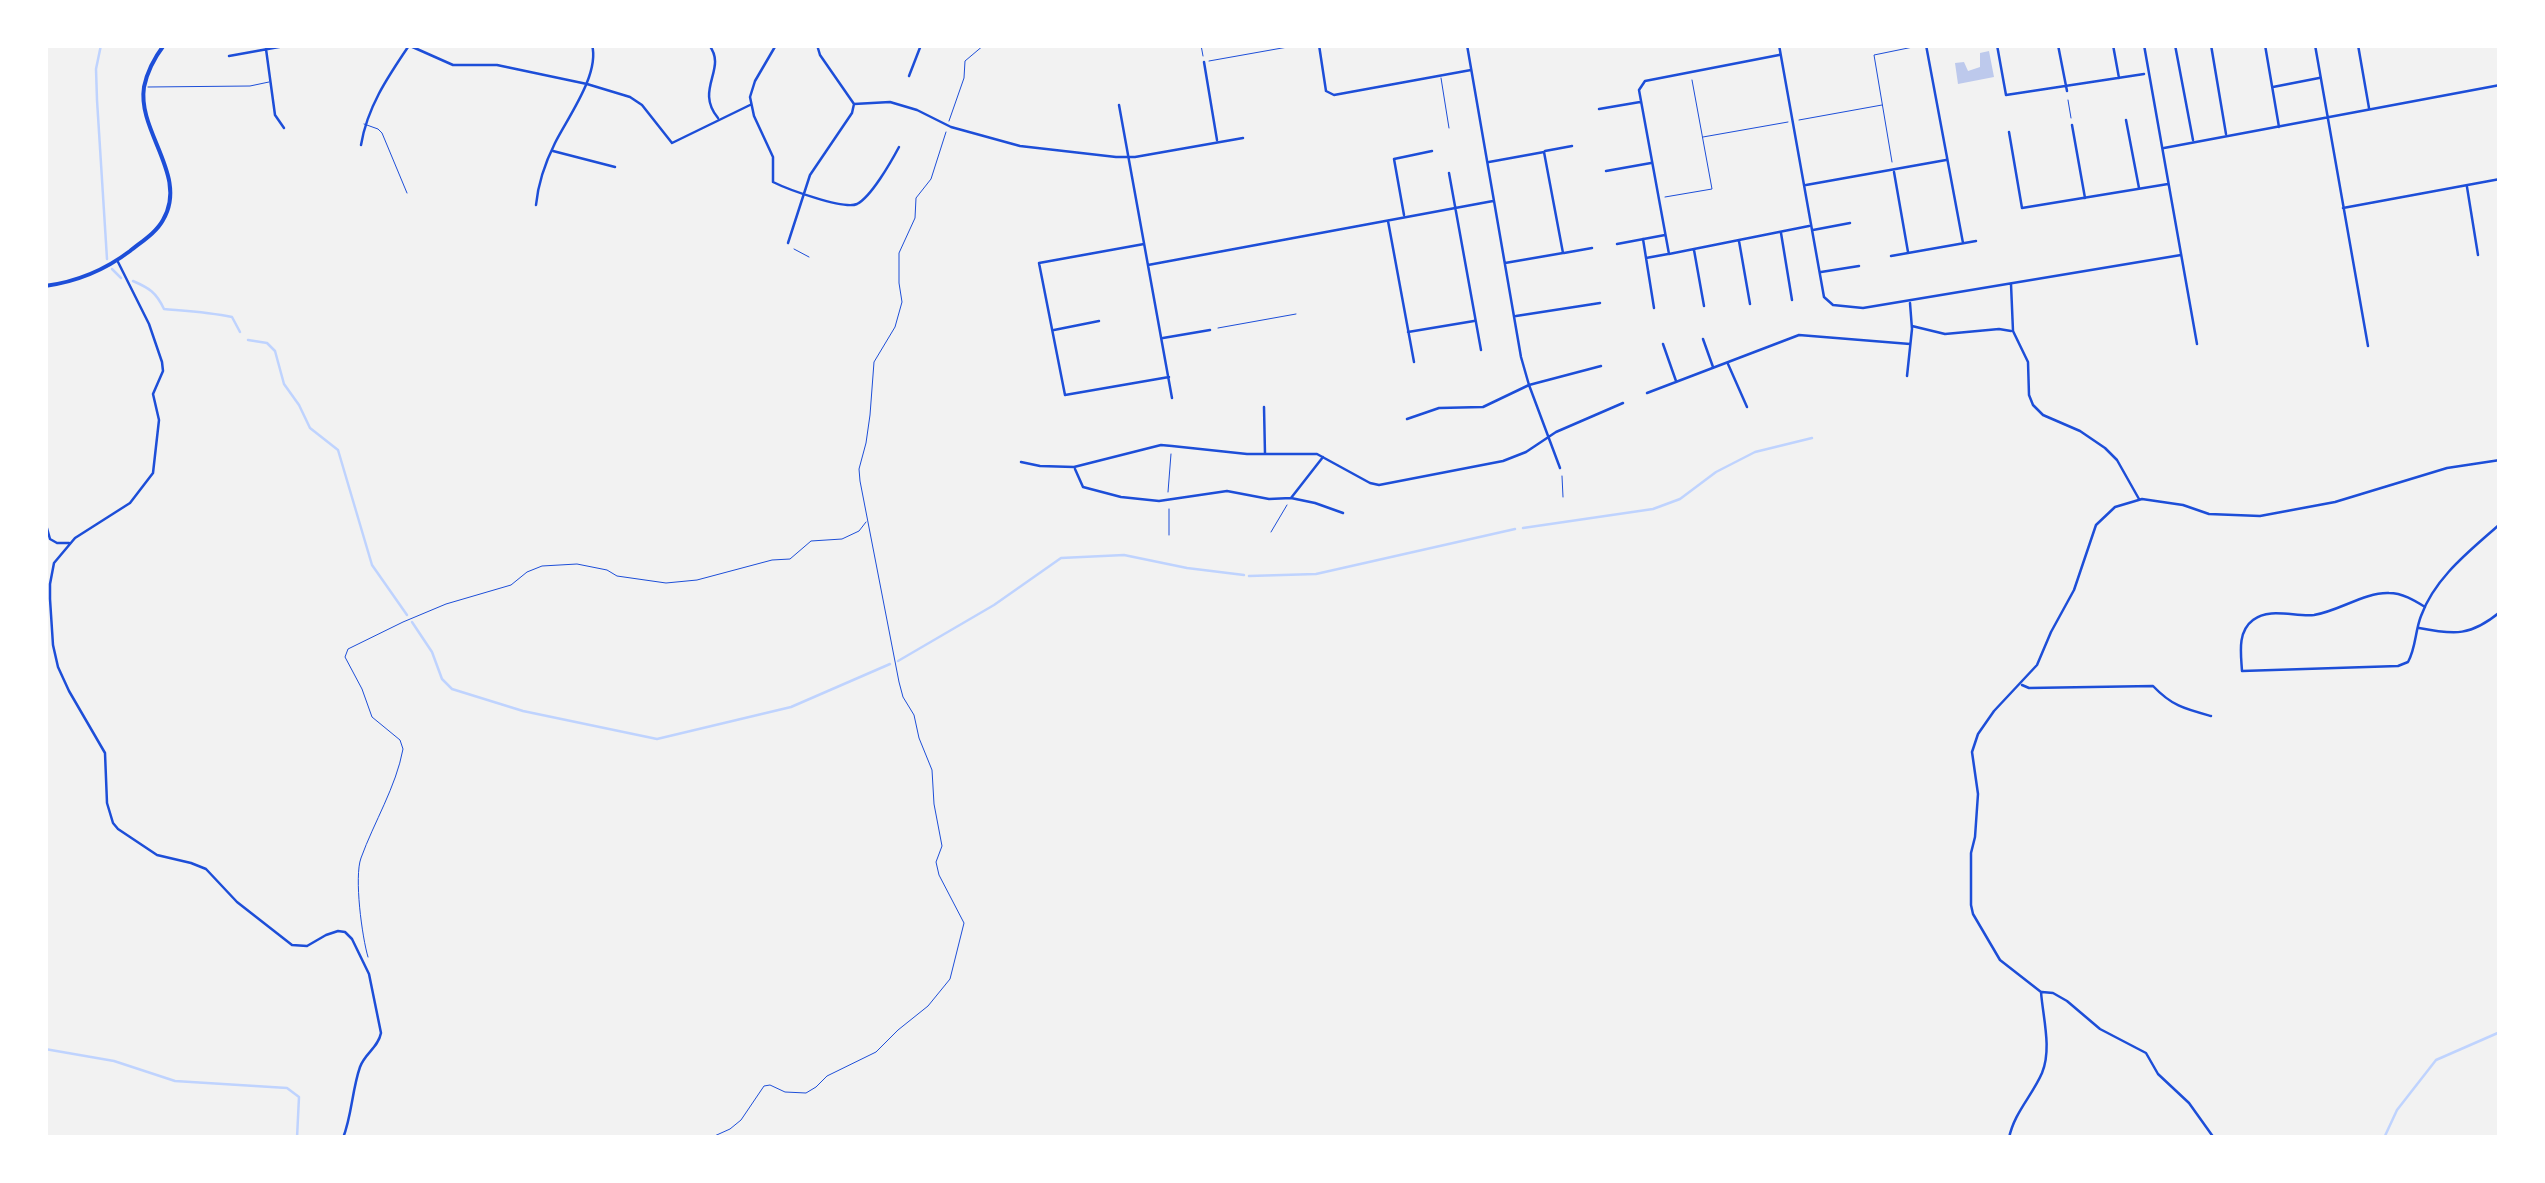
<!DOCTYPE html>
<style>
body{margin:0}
#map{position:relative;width:2545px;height:1183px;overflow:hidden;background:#f2f2f2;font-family:"IBM Plex Sans",sans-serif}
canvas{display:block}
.frame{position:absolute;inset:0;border:48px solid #fff;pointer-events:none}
</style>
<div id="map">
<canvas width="2545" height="1183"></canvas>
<div class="frame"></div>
</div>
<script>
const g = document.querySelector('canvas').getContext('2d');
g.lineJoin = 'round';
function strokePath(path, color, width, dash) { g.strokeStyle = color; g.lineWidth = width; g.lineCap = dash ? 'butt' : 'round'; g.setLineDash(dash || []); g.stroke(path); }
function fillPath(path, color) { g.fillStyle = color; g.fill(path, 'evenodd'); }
strokePath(new Path2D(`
 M 101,45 L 96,69 L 97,100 L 107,259
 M 112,269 L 121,278
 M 133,281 C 149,288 156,292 164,309 C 188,311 209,312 232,317 L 240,332
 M 248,340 L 267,343 L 275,351 L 284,384 L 299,405 L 310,428 L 338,450 L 372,565 L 407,615
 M 1523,528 L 1653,509 L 1680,499 L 1716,472 L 1755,452 L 1812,438
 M 1249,576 L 1316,574 L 1515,529
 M 412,622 L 432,652 L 442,679 L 452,689 L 523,711 L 657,739 L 791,707 L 890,664
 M 898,661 L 994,605 L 1061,558 L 1124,555 L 1187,568 L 1244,575
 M 45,1049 L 114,1061 L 175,1081 L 287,1088 L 299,1097 L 297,1138
 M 2384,1138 L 2397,1110 L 2436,1060 L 2500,1032`), '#bfd3fe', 2.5);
fillPath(new Path2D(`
 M 1989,51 L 1994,77 L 1958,84 L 1955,63 L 1964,62 L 1968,71 L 1980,67 L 1980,53 Z`), '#bdc9ec');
strokePath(new Path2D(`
 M 1201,45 L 1203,56
 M 1209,61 L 1299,45
 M 2068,100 L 2071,118
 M 1799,120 L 1882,105
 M 949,121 L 964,78 L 965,61 L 984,45
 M 1703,137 L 1788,122
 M 1892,162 L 1874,55 L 1918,46
 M 1665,197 L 1712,189 L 1692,80
 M 794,249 L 809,257
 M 1218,328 L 1296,314
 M 1562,476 L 1563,497
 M 1168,492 L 1171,454
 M 1169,509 L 1169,535
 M 1271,532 L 1287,505
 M 368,957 C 362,937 354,877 361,858 C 374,822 396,787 403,749 L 400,740 L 372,717 L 362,689 L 345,657 L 348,649 L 403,622 L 446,604 L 511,585 L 527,572 L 542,566 L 577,564 L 607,570 L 617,576 L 666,583 L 697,580 L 772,560 L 790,559 L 811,541 L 842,539 L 859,531 L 866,522
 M 710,1138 L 730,1129 L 741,1120 L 764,1086 L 770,1085 L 785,1092 L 806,1093 L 816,1087 L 827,1076 L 876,1052 L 898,1030 L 928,1006 L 950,979 L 964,923 L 939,875 L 936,862 L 942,846 L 934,804 L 932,770 L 919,738 L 914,715 L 903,697 L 899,682 L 860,481 L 859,469 L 866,443 L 870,415 L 874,362 L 895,327 L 902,302 L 899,283 L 899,253 L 915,218 L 916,198 L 931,179 L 946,132`), '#1d4ed8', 1);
strokePath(new Path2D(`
 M 1441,78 L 1449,128
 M 148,87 L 250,86 L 269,82
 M 364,124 L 378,129 L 382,133 L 407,193`), '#1d4ed8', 1);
strokePath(new Path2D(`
 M 408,45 L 453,65 L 497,65 L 587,84 L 630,97 L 642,105 L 672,143 L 750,105
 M 709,45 C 728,69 694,89 718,118
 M 776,45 L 755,81 L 750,97 L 754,116 L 773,157 L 773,182 C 787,189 844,210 857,204 C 871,197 891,162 899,147
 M 1319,45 L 1326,91 L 1334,95 L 1471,70
 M 1467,45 L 1521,357 L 1529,385 L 1560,468
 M 1779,45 L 1824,297 L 1833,305 L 1863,308 L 2181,255
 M 1926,45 L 1963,243
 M 1997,45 L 2006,95 L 2144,74
 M 2058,45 L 2067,91
 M 2113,45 L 2119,78
 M 2144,45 L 2197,344
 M 2175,45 L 2193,140
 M 2211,45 L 2226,134
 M 2265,45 L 2279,127
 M 2315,45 L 2368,346
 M 2358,45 L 2369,108
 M 266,49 L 275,115 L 284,128
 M 1779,55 L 1645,81 L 1639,90 L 1669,254 L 1809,226
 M 229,56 L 290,45
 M 1204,62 L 1217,140
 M 909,76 L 921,45
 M 2273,87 L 2319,78
 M 854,104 L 890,102 L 917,110 L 951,127 L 1020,146 L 1116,157 L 1135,157 L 1243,138
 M 1119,105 L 1172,398
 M 1599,109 L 1640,102
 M 2126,120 L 2139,188
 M 2072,125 L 2085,198
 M 2009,132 L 2022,208 L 2168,184
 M 361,145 C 367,108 387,78 408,47
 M 2164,148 L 2500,85
 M 553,151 L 615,167
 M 1545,151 L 1572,146
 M 1489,162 L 1544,152 L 1563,253 L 1505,263
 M 1606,171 L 1651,163
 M 1894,172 L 1908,252
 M 1449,173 L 1481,350
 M 1806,185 L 1946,160
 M 2467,187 L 2478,255
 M 536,205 C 538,184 546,161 555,143 C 568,117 600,74 592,45
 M 2343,208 L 2500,179
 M 1404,215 L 1394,159 L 1432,151
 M 1388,221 L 1414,362
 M 1813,230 L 1850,223
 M 1781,233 L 1792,300
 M 1643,239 L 1654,308
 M 1739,241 L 1750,304
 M 788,243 L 810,175 L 852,113 L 854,104 L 820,55 L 817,45
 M 1144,244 L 1039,263 L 1065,395 L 1169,377
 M 1617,244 L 1665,235
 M 1694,250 L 1704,306
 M 1564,253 L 1592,248
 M 1891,256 L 1976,241
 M 1646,258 L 1668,254
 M 118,262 L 149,324 L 162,362 L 163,371 L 153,394 L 159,420 L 153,473 L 130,503 L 75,538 L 54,563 L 50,584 L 50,599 L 53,645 L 58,667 L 69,691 L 105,753 L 107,803 L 113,823 L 118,829 L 157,855 L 191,863 L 206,869 L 237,902 L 292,945 L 307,946 L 326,935 L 338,931 L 345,932 L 352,939 L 369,974 L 381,1033 C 378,1048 365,1053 360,1067 C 352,1090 352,1115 343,1138
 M 1148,265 L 1493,201
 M 1821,272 L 1859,266
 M 2011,284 L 2013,331 L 2028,362 L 2029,395 L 2033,405 L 2043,415 L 2080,431 L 2105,448 L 2117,460 L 2139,499
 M 1516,316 L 1600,303
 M 1912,326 L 1945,334 L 1999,329 L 2011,331
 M 1054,330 L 1099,321
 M 1408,332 L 1474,321
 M 1163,338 L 1210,330
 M 1703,339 L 1713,367
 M 1663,344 L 1676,381
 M 1728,364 L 1747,407
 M 1907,376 L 1912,329 L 1910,303
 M 1647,393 L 1799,335 L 1910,344
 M 1264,407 L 1265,454
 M 1407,419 L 1439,408 L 1483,407 L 1529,385 L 1601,366
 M 1021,462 L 1040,466 L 1074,467 L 1161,445 L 1172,446 L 1247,454 L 1317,454 L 1370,483 L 1379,485 L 1503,461 L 1526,452 L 1556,432 L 1623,403
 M 1075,469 L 1083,487 L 1121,497 L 1159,501 L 1227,491 L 1269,499 L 1291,498 L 1315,503 L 1343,513
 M 1291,498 L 1323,457
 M 45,521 L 50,539 L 57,543 L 69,543
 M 2425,607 C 2414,600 2402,593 2389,593 C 2365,592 2339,611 2314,615 C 2295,617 2269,607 2253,620 C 2237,632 2241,654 2242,671 L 2398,666 L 2408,662 C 2416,648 2415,631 2421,616 C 2435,577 2471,550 2500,524
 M 2419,628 C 2455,635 2471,636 2500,612
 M 2022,685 L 2029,688 L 2153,686 C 2172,706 2185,709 2211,716
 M 2500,848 L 2500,847
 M 2042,992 L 2053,993 L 2067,1001 L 2100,1029 L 2146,1053 L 2158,1074 L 2189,1103 L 2214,1138
 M 2009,1138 C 2014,1113 2032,1096 2042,1073 C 2052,1049 2043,1018 2041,992 L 2000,960 L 1973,914 L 1971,905 L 1971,853 L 1975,837 L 1978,794 L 1972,752 L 1978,734 L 1994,711 L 2037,665 L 2051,632 L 2074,590 L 2096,525 L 2115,507 L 2142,499 L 2183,505 L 2209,514 L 2260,516 L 2335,502 L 2447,468 L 2500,460`), '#1d4ed8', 2.5);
strokePath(new Path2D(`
 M 45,286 C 75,282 105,270 130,251 C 141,242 156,233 163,220 C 189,176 137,132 144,87 C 147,72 155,57 164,45`), '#1d4ed8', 4);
</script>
